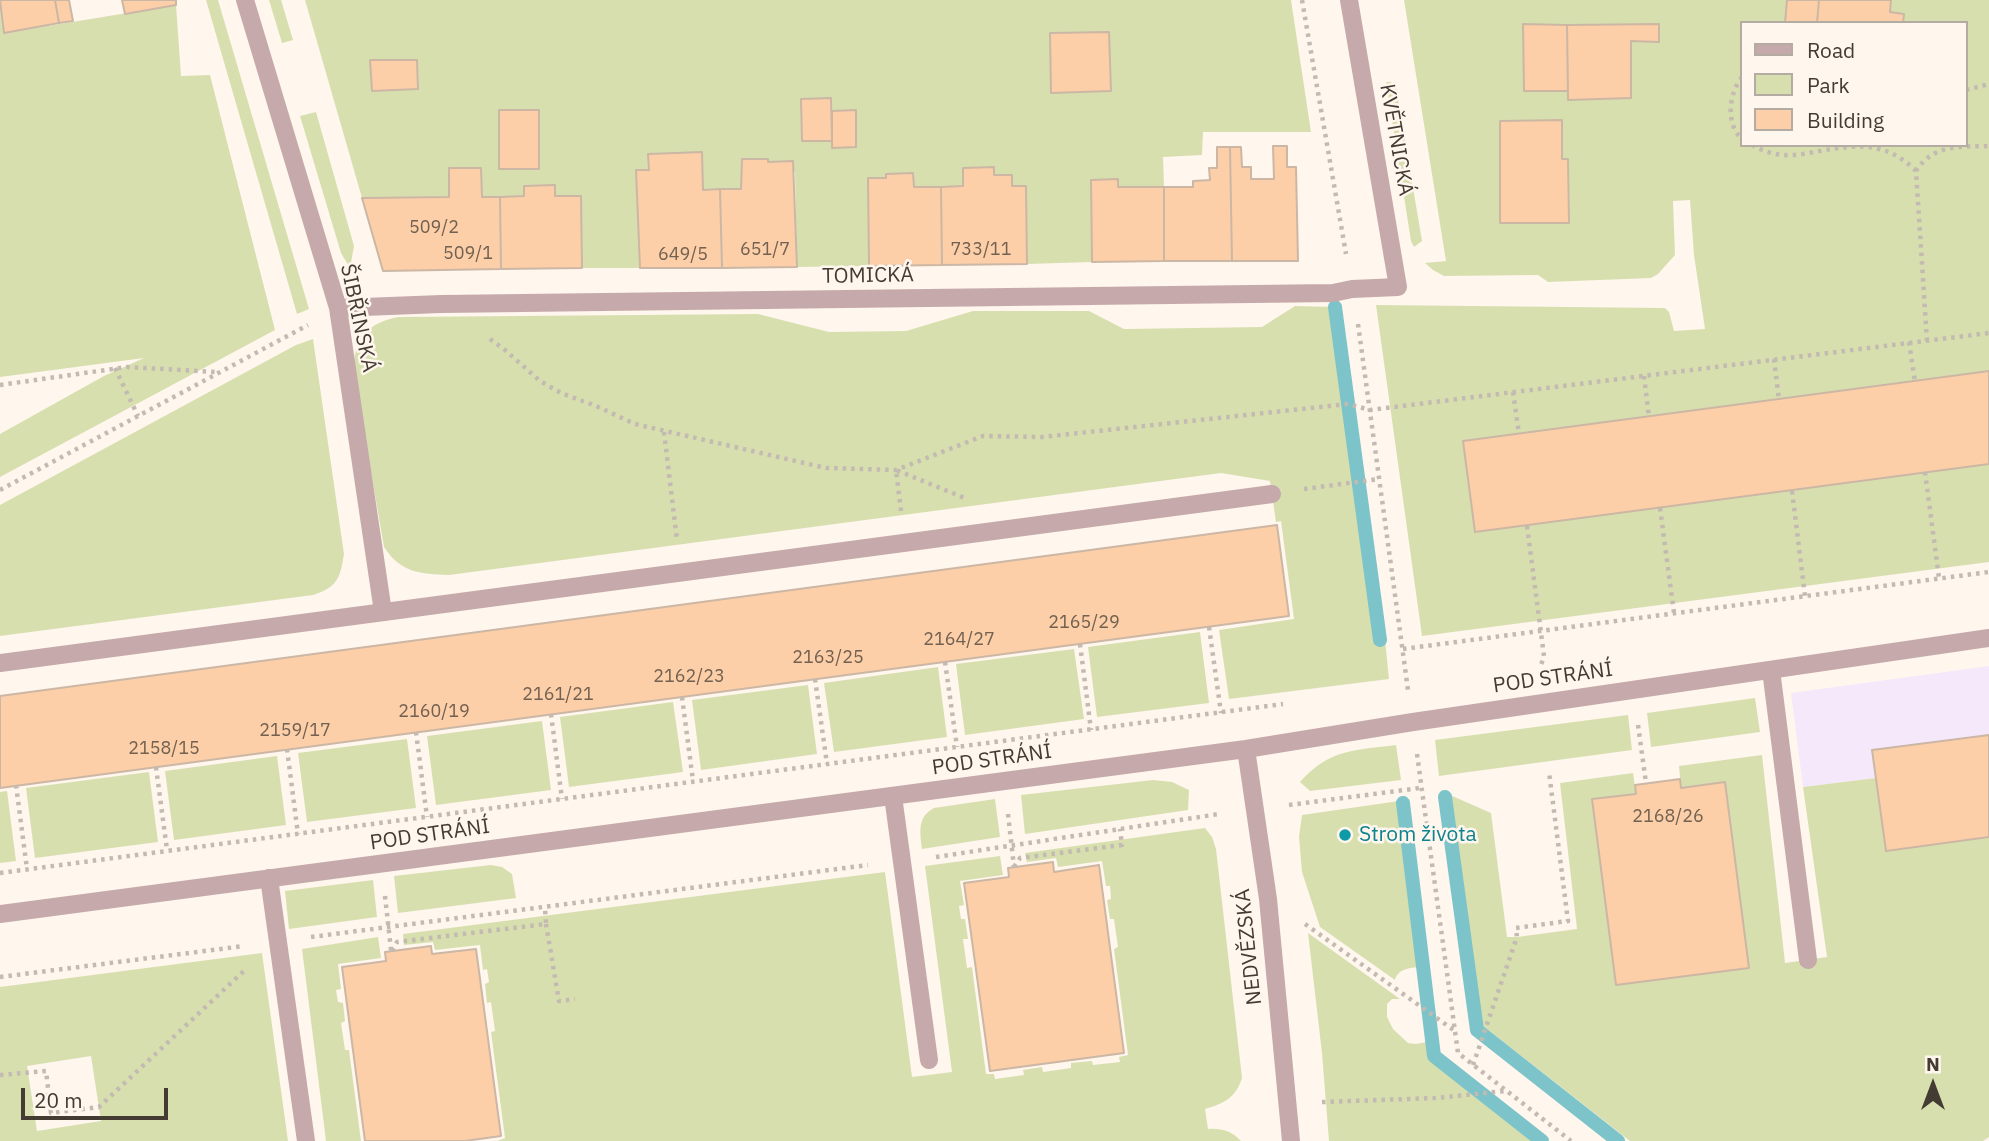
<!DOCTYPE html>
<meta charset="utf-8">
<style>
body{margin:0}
#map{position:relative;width:1989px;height:1141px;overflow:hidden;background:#fff6ee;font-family:"IBM Plex Sans",sans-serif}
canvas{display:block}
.legend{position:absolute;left:1740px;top:21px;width:228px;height:126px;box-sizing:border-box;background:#fff6ee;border:2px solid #b4aba3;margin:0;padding:9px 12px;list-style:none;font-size:21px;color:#443b33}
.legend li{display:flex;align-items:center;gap:14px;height:35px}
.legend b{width:35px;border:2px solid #b4aba3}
.north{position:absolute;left:1898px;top:1050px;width:70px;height:70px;-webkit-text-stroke:5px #fff6ee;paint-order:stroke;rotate:0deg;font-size:19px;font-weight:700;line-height:28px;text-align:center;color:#443b33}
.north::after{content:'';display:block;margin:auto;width:24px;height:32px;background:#443b33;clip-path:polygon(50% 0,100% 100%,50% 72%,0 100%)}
.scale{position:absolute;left:21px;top:1088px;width:147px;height:32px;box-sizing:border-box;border:4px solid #443b33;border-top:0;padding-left:9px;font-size:21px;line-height:24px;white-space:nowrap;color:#443b33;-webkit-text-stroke:5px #fff6ee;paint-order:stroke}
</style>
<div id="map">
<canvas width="1989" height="1141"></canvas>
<ul class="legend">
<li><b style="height:9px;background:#c6aaab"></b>Road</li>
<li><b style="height:19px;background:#d8dfaf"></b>Park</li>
<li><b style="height:19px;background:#fccfa8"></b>Building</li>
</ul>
<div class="north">N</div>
<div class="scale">20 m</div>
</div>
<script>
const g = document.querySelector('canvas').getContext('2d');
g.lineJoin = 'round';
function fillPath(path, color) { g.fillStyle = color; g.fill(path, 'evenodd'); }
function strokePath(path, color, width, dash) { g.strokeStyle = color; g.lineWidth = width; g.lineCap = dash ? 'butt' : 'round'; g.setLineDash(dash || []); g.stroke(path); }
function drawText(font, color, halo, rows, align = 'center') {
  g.font = font + ' "IBM Plex Sans",sans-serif'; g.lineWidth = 5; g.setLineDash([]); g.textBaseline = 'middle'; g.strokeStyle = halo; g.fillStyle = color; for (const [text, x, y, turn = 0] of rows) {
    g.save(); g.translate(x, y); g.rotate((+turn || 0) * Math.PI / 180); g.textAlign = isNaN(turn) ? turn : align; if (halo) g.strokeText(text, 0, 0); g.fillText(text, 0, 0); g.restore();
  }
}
fillPath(new Path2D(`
 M 1989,666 L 1989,837 L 1886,851 L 1876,778 L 1803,787 L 1791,693 Z`), '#f6e8fb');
fillPath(new Path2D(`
 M 206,0 L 218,0 L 309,309 L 297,314 Z
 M 269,0 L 281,0 L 293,40 L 282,43 Z
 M 305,0 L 1291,0 L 1311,132 L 1203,132 L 1202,155 L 1163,157 L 1164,187 L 1118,187 L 1092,180 L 1092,262 L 1027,264 L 1026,186 L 1012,186 L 1012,175 L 994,175 L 993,167 L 963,168 L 963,186 L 914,187 L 913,173 L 886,174 L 886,178 L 869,178 L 869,266 L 797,267 L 795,172 L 793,172 L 793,161 L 768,162 L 768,159 L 742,160 L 741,189 L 703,190 L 702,152 L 649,154 L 649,170 L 636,171 L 640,268 L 582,268 L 581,197 L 555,196 L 555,185 L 525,186 L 524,196 L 482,197 L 481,168 L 450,168 L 449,197 L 362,198 ZM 1109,32 L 1111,91 L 1051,93 L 1050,33 ZM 371,60 L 417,60 L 418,89 L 372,90 ZM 831,98 L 832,111 L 856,111 L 856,147 L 832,148 L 832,141 L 803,141 L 802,99 ZM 499,110 L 539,111 L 538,169 L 499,169 Z
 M 1404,0 L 1989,0 L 1989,371 L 1463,442 L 1475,532 L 1989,464 L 1989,562 L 1422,636 L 1376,305 L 1665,308 L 1669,312 L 1674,331 L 1705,329 L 1694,255 L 1690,200 L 1673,201 L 1675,255 L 1658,274 L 1651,278 L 1548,282 L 1538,275 L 1444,276 L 1433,270 L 1425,263 L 1446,261 ZM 1742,23 L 1966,23 L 1966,145 L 1742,145 ZM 1523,24 L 1659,25 L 1659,42 L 1631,41 L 1631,98 L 1569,100 L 1568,91 L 1524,91 ZM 1562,120 L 1562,159 L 1568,159 L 1569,222 L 1500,222 L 1500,121 Z
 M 0,2 L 5,33 L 176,5 L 181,76 L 210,75 L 275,330 L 0,477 L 0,434 L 104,376 L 144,358 L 0,377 Z
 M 1386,82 L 1391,82 L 1396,87 L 1422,241 L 1414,247 L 1411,241 Z
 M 316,112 L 354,246 L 350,268 L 341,253 L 300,116 Z
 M 1295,306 L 1335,307 L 1380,640 L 1385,640 L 1389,679 L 1229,699 L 1219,630 L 1294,619 L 1281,521 L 1276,522 L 1270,481 L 1221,473 L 449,575 C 420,574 401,573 384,547 L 354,373 C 352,340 368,322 399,317 L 758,314 L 829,332 L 906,331 L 973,311 L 1089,311 L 1124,329 L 1262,327 Z
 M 313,339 L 344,554 C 340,578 338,587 313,595 L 0,636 L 0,505 L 296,345 Z
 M 1200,632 L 1209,703 L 1097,717 L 1088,647 Z
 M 1074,649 L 1084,719 L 965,735 L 956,664 Z
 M 938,667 L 947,737 L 834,752 L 824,683 Z
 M 808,685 L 817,754 L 701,770 L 692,700 Z
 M 1755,698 L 1760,732 L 1651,747 L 1647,713 Z
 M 673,702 L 683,772 L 569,787 L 560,717 Z
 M 1628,715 L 1632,750 L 1439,776 L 1435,740 Z
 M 542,721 L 551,790 L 436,805 L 427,736 Z
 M 407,739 L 416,808 L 307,822 L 298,753 Z
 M 1396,745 L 1401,780 L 1310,791 L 1300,782 C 1329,749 1356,750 1396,745 Z
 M 1762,755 L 1785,963 L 1827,957 L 1803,787 L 1876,778 L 1886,851 L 1989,837 L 1989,1137 L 1983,1141 L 1630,1141 L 1482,1025 L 1450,795 L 1491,813 L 1507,937 L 1517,937 L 1577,929 L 1560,783 L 1633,773 L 1636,794 L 1592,800 L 1616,985 L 1749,968 L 1725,783 L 1681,788 L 1679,766 Z
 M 277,756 L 286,825 L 174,840 L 165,771 Z
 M 149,772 L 158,842 L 35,858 L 26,788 Z
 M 1153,780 L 1172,782 L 1189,790 L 1188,810 L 1025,834 L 1021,795 Z
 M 7,791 L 16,861 L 0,863 L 0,792 Z
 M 995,799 L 1000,837 L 922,849 C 920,832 917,817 934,808 Z
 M 1399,801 L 1418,967 C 1409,968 1398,969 1395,980 L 1320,927 L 1302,872 L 1299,837 L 1302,815 Z
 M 1205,828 L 1212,837 L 1216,849 L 1242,1078 C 1236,1098 1223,1104 1205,1109 L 1208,1129 C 1221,1128 1232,1131 1241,1141 L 497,1141 L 505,1138 L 491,1032 L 495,1031 L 491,1002 L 487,1003 L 485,984 L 489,982 L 487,969 L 483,970 L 480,945 L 435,950 L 433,942 L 404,945 L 403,934 L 885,872 L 912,1077 L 952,1072 L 925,866 L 1000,856 L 1003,875 L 960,881 L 964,905 L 959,906 L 961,919 L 965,919 L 968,939 L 963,939 L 967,968 L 972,967 L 986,1074 L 994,1074 L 995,1079 L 1024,1075 L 1023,1070 L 1042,1067 L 1043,1072 L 1071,1068 L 1071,1063 L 1092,1061 L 1093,1065 L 1120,1062 L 1119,1057 L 1128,1055 L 1114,949 L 1118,947 L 1114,919 L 1110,919 L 1107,900 L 1111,899 L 1110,886 L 1106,886 L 1102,861 L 1058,867 L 1056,858 L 1027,862 L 1025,853 Z
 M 491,865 L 502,867 L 512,874 L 516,898 L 398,913 L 394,876 Z
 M 373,880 L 377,917 L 289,929 L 285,891 Z
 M 1308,933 L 1400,999 L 1392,999 L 1387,1004 L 1387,1017 L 1393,1029 L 1408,1043 L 1416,1044 L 1427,1042 L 1429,1058 L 1537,1141 L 1329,1141 L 1322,1053 Z
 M 378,937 L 381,958 L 338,964 L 341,989 L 336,990 L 338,1002 L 343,1003 L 345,1021 L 341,1023 L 345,1050 L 349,1050 L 361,1141 L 326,1141 L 302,949 Z
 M 262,953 L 288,1141 L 0,1141 L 0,987 ZM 91,1056 L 101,1121 L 37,1131 L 27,1066 Z`), '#d8dfaf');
strokePath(new Path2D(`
 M 1335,307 L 1380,640
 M 1445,797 L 1477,1030 L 1618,1141
 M 1403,803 L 1434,1056 L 1542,1141`), '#7cc4c9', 14);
const building = new Path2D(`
 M 0,0 L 55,0 L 59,23 L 4,33 Z
 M 55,0 L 69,0 L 73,21 L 59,23 Z
 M 122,0 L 176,0 L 176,5 L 125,14 Z
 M 1787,0 L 1819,0 L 1817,23 L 1785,23 Z
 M 1819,0 L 1891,0 L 1890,12 L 1904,14 L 1903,23 L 1817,23 Z
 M 1523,24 L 1567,25 L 1568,91 L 1524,91 Z
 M 1659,24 L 1659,42 L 1631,41 L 1631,98 L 1568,100 L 1567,25 Z
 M 1109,32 L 1111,91 L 1051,93 L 1050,33 Z
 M 370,60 L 417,60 L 418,89 L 372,91 Z
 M 831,98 L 832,141 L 802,141 L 801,99 Z
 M 499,110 L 539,110 L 539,169 L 499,169 Z
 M 856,110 L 856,147 L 832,148 L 832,111 Z
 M 1562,120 L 1562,159 L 1568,159 L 1569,223 L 1500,223 L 1500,121 Z
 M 1273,146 L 1287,146 L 1287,167 L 1296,167 L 1298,261 L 1232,261 L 1230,147 L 1241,147 L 1242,167 L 1251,167 L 1251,179 L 1274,179 Z
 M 1217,147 L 1230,147 L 1232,261 L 1164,261 L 1164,187 L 1193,187 L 1193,181 L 1210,180 L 1209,168 L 1217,168 Z
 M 702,152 L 703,190 L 720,189 L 722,268 L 640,268 L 636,170 L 649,170 L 648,154 Z
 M 742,159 L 768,159 L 768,162 L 793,161 L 797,267 L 722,268 L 720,189 L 741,189 Z
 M 994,167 L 994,175 L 1012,175 L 1012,186 L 1026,186 L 1027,264 L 942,265 L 941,187 L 963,186 L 963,168 Z
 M 449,168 L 481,168 L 482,197 L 500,197 L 501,269 L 383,271 L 362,198 L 449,197 Z
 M 913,173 L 914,187 L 941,187 L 942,265 L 869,266 L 868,178 L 886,178 L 886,174 Z
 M 1118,179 L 1118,187 L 1164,187 L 1164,261 L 1092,262 L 1091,180 Z
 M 555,185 L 555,196 L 581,196 L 582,268 L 501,269 L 500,197 L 524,196 L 524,186 Z
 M 1989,371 L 1989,464 L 1475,532 L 1463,441 Z
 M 1277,525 L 1289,616 L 0,788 L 0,696 Z
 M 1989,735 L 1989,837 L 1886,851 L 1872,750 Z
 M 1680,779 L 1681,788 L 1725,782 L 1749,968 L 1616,985 L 1592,799 L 1636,794 L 1635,785 Z
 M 1053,862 L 1054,872 L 1099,865 L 1124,1053 L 990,1071 L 964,883 L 1009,877 L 1008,868 Z
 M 431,946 L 432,954 L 476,949 L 501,1136 L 465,1141 L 365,1141 L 342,967 L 386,961 L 385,952 Z`);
fillPath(building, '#fccfa8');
strokePath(building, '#ccb7a5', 2);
strokePath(new Path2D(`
 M 1302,0 L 1346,254
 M 1742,77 C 1729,93 1725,124 1742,139
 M 1966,90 L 1989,84
 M 1752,145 C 1761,150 1771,154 1783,155 C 1795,156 1808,153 1820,151 C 1859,144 1887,142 1916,171
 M 1358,324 L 1408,690
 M 490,339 L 505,350 L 540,381 L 561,393 L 596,406 L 635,424 L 826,468 L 896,470 L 983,436 L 1042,437 L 1348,404 L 1370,410 L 1989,333
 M 1927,341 L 1916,171 C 1933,144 1960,147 1989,146
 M 1909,342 L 1915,382
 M 1774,359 L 1779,400
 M 115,368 L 138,416
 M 1644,376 L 1649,417
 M 0,385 L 127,367 L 216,372
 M 1513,392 L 1519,434
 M 664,432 L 677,540
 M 1925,472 L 1939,578
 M 1304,489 L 1379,479
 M 0,490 L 308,325
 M 1792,491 L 1805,596
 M 1660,508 L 1674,613
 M 901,511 L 896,470 L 967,499
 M 1527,526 L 1544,656 L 1540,668
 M 1209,627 L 1221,713
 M 1080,644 L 1091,730
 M 1403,649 L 1989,572
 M 945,662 L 957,747
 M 815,679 L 827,764
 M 682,697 L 693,781
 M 551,714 L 562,799
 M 1638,725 L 1646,783
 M 416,732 L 427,817
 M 287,749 L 298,834
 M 1417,754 L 1458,1053 L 1571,1141
 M 156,767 L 167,850
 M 16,785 L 27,869
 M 1289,805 L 1420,788
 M 1008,814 L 1014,867
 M 936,857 L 1219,814
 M 1014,867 L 1020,858 L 1122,845 L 1120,829
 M 0,873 L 1283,704
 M 385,896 L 391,950
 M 546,924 L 559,1001 L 575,999
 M 1305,924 L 1455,1031
 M 311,937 L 868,865
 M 392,951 L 397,942 L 546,924 L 545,908
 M 0,977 L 244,946
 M 1473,1065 L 1517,937 L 1516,928 L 1568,921 L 1549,772
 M 0,1075 L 46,1071 L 51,1113 L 99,1107 L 246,969
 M 1322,1102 L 1436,1098 L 1505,1091`), '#c3bab2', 4.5, [3.5, 5]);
strokePath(new Path2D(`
 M 0,663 L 1272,494
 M 1771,670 L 1808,960
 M 893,796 L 929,1060
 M 269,878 L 306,1141`), '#c6aaab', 18);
strokePath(new Path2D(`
 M 245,0 L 338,308 L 383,612
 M 338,308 L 441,304 L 1333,293 L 1352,289 L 1398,287 L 1349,0
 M 1246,749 L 1268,899 L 1291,1141
 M 0,914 L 1246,749 L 1413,722 L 1989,638`), '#c6aaab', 18);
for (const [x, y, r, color] of [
 [1345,835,7,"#0f9aa8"]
]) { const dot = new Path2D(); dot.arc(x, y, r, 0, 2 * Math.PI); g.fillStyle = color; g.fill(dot); strokePath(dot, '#fff6ee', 2.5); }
drawText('18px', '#726050', null, [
 ["509/2",434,228],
 ["651/7",765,250],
 ["733/11",981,250],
 ["509/1",468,254],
 ["649/5",683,255],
 ["2165/29",1084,623],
 ["2164/27",959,640],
 ["2163/25",828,658],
 ["2162/23",689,677],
 ["2161/21",558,695],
 ["2160/19",434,712],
 ["2159/17",295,731],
 ["2158/15",164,749],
 ["2168/26",1668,817]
]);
drawText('21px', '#443b33', '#fff6ee', [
 ["KVĚTNICKÁ",1396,140,80],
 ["TOMICKÁ",868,276,-1],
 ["ŠIBŘINSKÁ",358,318,78],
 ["POD STRÁNÍ",1553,678,-8],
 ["POD STRÁNÍ",992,760,-8],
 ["POD STRÁNÍ",430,835,-8],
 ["NEDVĚZSKÁ",1249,947,-96]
]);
drawText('21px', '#0d838f', '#fff6ee', [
 ["Strom života",1359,835]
], 'left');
</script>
